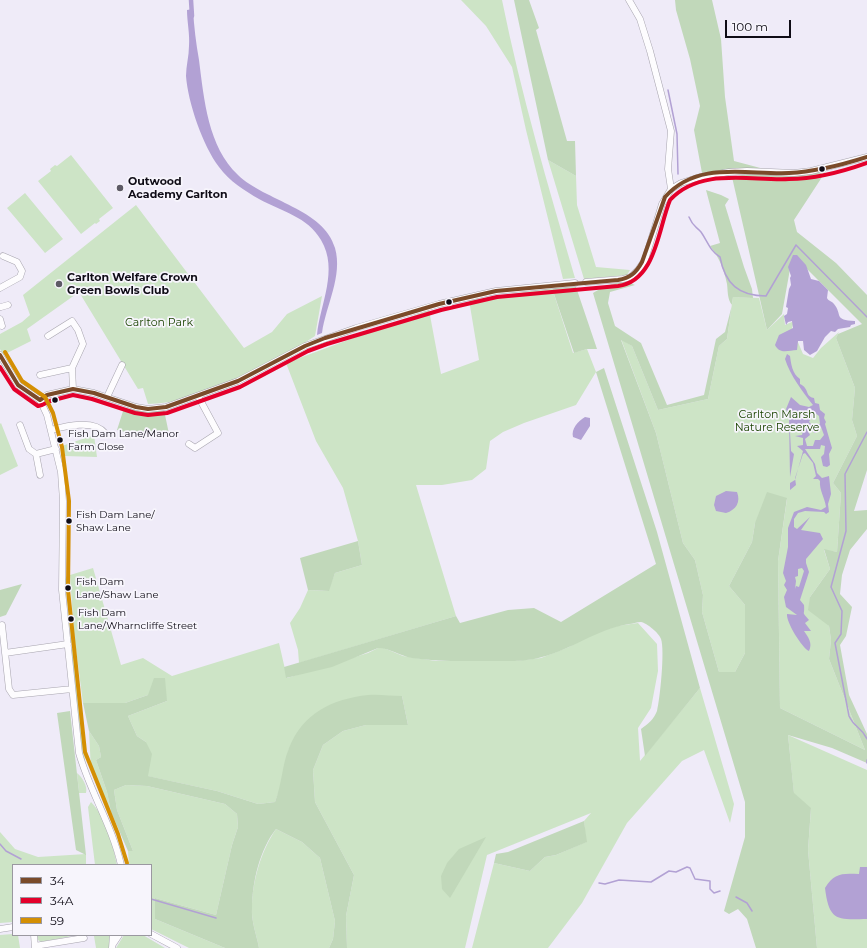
<!DOCTYPE html>
<style>
body{margin:0}
#map{position:relative;width:867px;height:948px;overflow:hidden;background:#efebf8;font-family:Montserrat,sans-serif}
canvas{display:block}
.legend{position:absolute;left:12px;top:864px;width:140px;height:72px;box-sizing:border-box;background:#f7f5fc;border:1px solid #9a98a0;margin:0;padding:5px 7px;list-style:none;font-size:12px;color:#0f0c16}
.legend li{display:flex;align-items:center;gap:8px;height:20px}
.legend b{width:20px;border:1px solid #9a98a0}
.scale{position:absolute;left:725px;top:20px;width:66px;height:18px;box-sizing:border-box;border:2px solid #0f0c16;border-top:0;padding-left:5px;font-size:12px;line-height:14px;white-space:nowrap;color:#0f0c16;-webkit-text-stroke:3px #f7f5fc;paint-order:stroke}
</style>
<div id="map">
<canvas width="867" height="948"></canvas>
<ul class="legend">
<li><b style="height:5px;background:#7a4b2a"></b>34</li>
<li><b style="height:5px;background:#e4002b"></b>34A</li>
<li><b style="height:5px;background:#d48f03"></b>59</li>
</ul>
<div class="scale">100 m</div>
</div>
<script>
const g = document.querySelector('canvas').getContext('2d');
g.lineJoin = 'round';
function fillPath(path, color) { g.fillStyle = color; g.fill(path, 'evenodd'); }
function strokePath(path, color, width, dash) { g.strokeStyle = color; g.lineWidth = width; g.lineCap = dash ? 'butt' : 'round'; g.setLineDash(dash || []); g.stroke(path); }
function drawText(font, color, halo, rows, align = 'center') {
  g.font = font + ' Montserrat,sans-serif'; g.lineWidth = 3.5; g.setLineDash([]); g.textBaseline = 'middle'; g.strokeStyle = halo; g.fillStyle = color; for (const [text, x, y, turn = 0] of rows) {
    g.save(); g.translate(x, y); g.rotate((+turn || 0) * Math.PI / 180); g.textAlign = isNaN(turn) ? turn : align; if (halo) g.strokeText(text, 0, 0); g.fillText(text, 0, 0); g.restore();
  }
}
fillPath(new Path2D(`
 M 461,0 L 502,0 C 521,94 548,186 575,278 L 563,279 L 526,130 L 512,67 L 486,26 Z
 M 71,155 L 113,208 L 99,219 L 100,221 L 96,224 L 95,223 L 81,234 L 38,181 L 51,171 L 50,169 L 55,165 L 57,166 Z
 M 548,160 L 576,176 L 577,205 L 596,267 L 630,270 L 627,275 L 584,279 Z
 M 25,193 L 63,239 L 45,253 L 7,208 Z
 M 136,205 L 244,348 L 272,332 L 287,314 L 322,296 L 315,336 C 272,365 199,404 148,404 L 143,388 L 138,389 L 79,292 L 27,329 L 31,341 L 3,355 L 0,349 L 0,334 L 22,322 L 30,315 L 23,295 Z
 M 552,288 L 573,353 L 587,349 L 596,372 L 576,405 L 524,423 L 503,432 L 490,441 L 486,469 L 472,480 L 442,485 L 416,485 L 456,616 L 299,663 L 298,650 L 290,623 L 300,608 L 308,590 L 328,591 L 335,573 L 362,565 L 358,541 L 343,488 L 316,441 L 286,363 L 429,310 L 441,374 L 479,360 L 469,300 Z
 M 733,297 L 759,298 L 767,330 L 784,314 L 785,325 L 794,321 L 792,328 L 803,354 L 813,358 L 821,348 L 839,332 L 836,338 L 855,388 L 852,420 L 857,436 L 833,483 L 841,493 L 837,552 L 824,550 L 830,569 L 810,597 L 829,626 L 831,640 L 829,659 L 865,750 L 780,708 L 778,561 L 787,499 L 755,523 L 752,542 L 729,586 L 745,605 L 745,653 L 735,672 L 719,672 L 702,612 L 703,595 L 695,560 L 683,543 L 656,433 L 621,339 L 632,346 L 658,410 L 708,399 L 719,346 L 727,339 Z
 M 1,423 L 18,466 L 0,475 L 0,424 Z
 M 94,435 L 97,457 L 65,456 L 62,446 Z
 M 93,568 L 121,665 L 143,658 L 172,676 L 279,643 L 287,678 L 368,653 L 378,648 L 384,648 L 403,656 L 436,661 L 514,661 L 541,658 L 569,647 L 595,633 L 617,626 L 638,623 L 657,644 L 658,671 L 651,708 L 638,728 L 640,761 L 700,688 L 734,804 L 730,823 L 704,750 L 682,761 L 627,823 L 582,903 L 548,948 L 472,948 L 494,863 L 530,871 L 545,857 L 556,855 L 586,842 L 584,821 L 591,813 L 487,855 L 465,948 L 347,948 L 346,916 L 354,875 L 315,802 L 313,770 L 323,745 L 343,731 L 366,725 L 408,725 L 402,696 L 289,749 L 280,789 L 275,802 L 258,804 L 217,791 L 147,776 L 146,742 L 137,736 L 128,716 L 167,701 L 148,695 L 125,703 L 83,703 L 74,634 L 70,575 Z
 M 67,576 L 73,642 L 71,643 L 65,579 Z
 M 73,649 L 86,769 L 80,738 L 71,650 Z
 M 89,731 L 99,746 L 101,757 L 96,760 L 107,792 L 111,812 L 109,813 L 91,770 Z
 M 788,735 L 867,770 L 867,948 L 817,948 L 808,850 L 811,809 L 794,794 Z
 M 77,773 C 82,777 88,786 86,793 L 79,793 Z
 M 126,785 L 147,786 L 225,804 L 237,814 L 238,827 L 232,845 L 216,915 L 155,898 L 155,919 L 225,948 L 189,948 L 151,929 L 151,865 L 129,865 L 128,851 L 133,851 L 117,810 L 114,790 Z
 M 91,802 C 106,817 113,845 117,865 L 95,865 L 88,807 Z
 M 276,829 L 302,842 L 320,858 L 335,921 L 333,939 L 329,948 L 259,948 C 257,936 251,921 252,908 C 252,882 261,851 276,829 Z
 M 0,832 L 15,849 L 38,857 L 86,854 L 86,865 L 13,865 L 13,922 L 0,923 Z
 M 13,934 L 13,935 L 18,935 L 20,948 L 0,948 L 0,935 Z
 M 37,935 L 77,935 L 41,942 L 38,940 Z
 M 110,935 L 109,948 L 96,948 L 94,936 Z
 M 124,935 L 143,935 L 165,948 L 116,948 Z`), '#cde4c6');
fillPath(new Path2D(`
 M 514,0 L 529,0 L 539,28 L 536,30 L 567,141 L 575,141 L 576,176 L 548,160 Z
 M 675,0 L 712,0 L 721,39 L 725,97 L 734,161 L 768,170 L 736,168 L 702,173 L 694,130 L 700,106 L 690,59 L 676,10 Z
 M 826,171 L 794,220 L 797,232 L 836,263 L 867,295 L 867,470 L 854,511 L 867,510 L 867,529 L 850,550 L 842,575 L 840,594 L 852,607 L 846,636 L 840,645 L 849,695 L 867,734 L 867,763 L 832,748 L 788,735 L 794,793 L 811,808 L 808,850 L 817,948 L 756,948 L 747,919 L 738,909 L 729,914 L 724,911 L 745,837 L 745,802 L 593,293 C 605,286 621,278 635,285 L 610,292 L 608,303 L 615,326 L 641,343 L 667,405 L 704,395 L 716,339 L 725,332 L 732,305 C 727,299 728,291 727,284 C 724,269 719,257 710,246 L 720,243 L 706,190 L 721,195 L 729,199 L 725,205 L 744,267 L 752,289 L 753,298 L 733,297 L 727,339 L 719,346 L 708,399 L 658,410 L 632,346 L 621,340 L 656,433 L 683,543 L 695,560 L 703,595 L 702,612 L 719,672 L 735,672 L 745,653 L 745,605 L 729,586 L 752,542 L 755,523 L 767,492 L 787,498 L 778,561 L 780,708 L 865,750 L 829,659 L 831,640 L 829,626 L 808,610 L 810,597 L 830,569 L 824,549 L 837,552 L 841,493 L 833,483 L 857,436 L 852,420 L 855,388 L 836,338 L 838,334 L 862,324 L 797,259 L 790,269 L 782,314 L 767,330 L 732,177 L 747,174 L 791,176 Z
 M 576,287 L 597,349 L 587,349 L 574,353 L 552,288 Z
 M 604,368 L 657,532 L 700,688 L 645,756 L 641,729 C 648,724 654,719 657,711 C 660,699 665,650 661,639 C 659,633 647,623 641,622 C 637,622 632,624 629,624 C 595,630 573,649 542,657 C 525,662 507,661 490,661 C 464,661 438,662 412,658 C 400,656 390,648 378,648 L 332,667 L 286,678 L 284,667 L 456,616 L 460,623 L 508,610 L 534,608 L 561,622 L 656,564 L 596,372 Z
 M 124,408 L 149,412 L 164,410 L 169,434 L 136,435 L 117,430 Z
 M 358,541 L 362,565 L 335,573 L 329,591 L 308,590 L 300,558 Z
 M 22,584 L 6,615 L 0,617 L 0,590 Z
 M 154,678 L 165,678 L 167,701 L 128,716 L 137,736 L 146,742 L 152,754 L 148,776 L 217,791 L 258,804 L 275,802 C 282,784 282,765 289,748 C 303,713 332,699 368,695 C 379,694 391,696 402,696 L 408,725 L 366,725 L 343,731 L 323,745 L 313,770 L 315,802 L 354,875 L 346,916 L 347,948 L 329,948 L 333,939 L 335,921 L 320,858 L 302,842 L 276,829 C 260,849 252,882 252,908 C 251,921 257,936 259,948 L 225,948 L 155,919 L 155,898 L 216,915 L 232,845 L 238,827 L 237,814 L 225,804 L 147,786 L 126,785 L 114,790 L 117,810 L 133,851 L 128,851 L 111,812 L 107,792 L 96,760 L 101,757 L 99,746 L 89,731 L 83,703 L 125,703 L 148,695 Z
 M 70,711 L 86,855 L 76,850 L 57,713 Z
 M 584,821 L 587,842 L 556,855 L 545,857 L 530,871 L 494,863 L 496,854 L 508,852 Z
 M 486,837 L 450,898 L 442,889 L 441,876 L 447,863 L 459,849 Z`), '#c1d8ba');
fillPath(new Path2D(`
 M 193,9 C 194,27 196,43 199,60 C 204,99 208,147 238,175 C 265,201 324,209 335,248 C 343,276 326,305 322,333 L 317,335 C 320,304 339,270 321,240 C 308,217 281,211 259,199 C 245,191 229,181 219,167 C 203,146 188,103 186,76 C 186,66 189,56 189,46 C 190,34 187,22 187,10 Z
 M 793,255 L 797,255 L 806,265 L 811,279 L 819,281 L 828,290 L 827,298 C 829,302 831,300 834,304 C 843,315 833,320 855,321 L 855,324 L 851,325 L 850,327 L 838,329 L 835,332 L 831,331 L 825,337 L 817,351 L 810,355 L 804,350 L 803,341 L 798,341 L 797,350 C 789,350 780,355 775,345 L 779,335 L 793,328 L 792,321 L 788,322 L 786,325 L 784,316 L 787,314 L 788,308 L 786,307 L 789,289 L 791,285 L 790,278 L 791,276 L 788,267 Z
 M 787,354 L 790,356 C 791,363 792,374 800,379 L 800,384 C 802,385 804,386 805,388 C 808,392 807,397 814,398 L 815,403 L 819,404 L 820,410 L 825,414 L 824,418 L 826,422 L 825,424 L 832,448 L 829,454 L 830,465 L 827,467 L 823,466 L 821,457 L 824,454 L 825,446 L 821,445 L 820,449 L 805,449 L 815,464 L 817,473 L 822,478 L 829,476 L 831,494 L 828,504 L 829,512 L 826,514 L 824,512 L 805,511 L 798,513 L 794,519 L 794,527 L 797,529 L 810,517 L 801,530 L 820,533 L 823,539 L 806,559 L 806,563 L 809,572 L 800,600 L 804,605 C 805,617 801,610 809,620 L 805,623 L 811,631 L 804,631 C 808,637 813,643 809,651 C 802,648 786,622 787,614 L 797,615 L 786,607 L 784,597 L 787,590 L 784,585 L 786,581 L 783,573 L 788,547 L 788,528 L 794,512 L 807,507 L 821,510 L 826,507 C 825,498 819,490 820,481 L 818,479 L 813,479 L 816,476 L 813,463 L 805,453 L 803,454 L 795,478 L 796,485 L 790,490 L 790,483 L 795,480 L 803,451 L 797,446 L 803,445 L 803,438 L 795,436 L 802,435 L 803,431 L 799,427 L 790,432 L 791,451 L 794,454 L 790,477 L 789,418 L 786,409 L 791,397 L 800,405 L 809,407 L 813,405 C 802,391 790,375 785,359 ZM 814,412 L 819,416 L 820,424 L 812,425 L 809,422 ZM 812,427 L 814,433 L 816,433 L 816,428 L 821,427 L 824,435 L 820,440 L 815,440 L 813,446 L 807,446 L 805,439 L 810,435 L 807,429 ZM 802,568 L 804,571 L 799,587 L 796,586 L 795,589 L 796,581 L 795,577 L 798,576 L 798,569 Z
 M 585,417 L 590,418 L 590,426 L 581,440 L 573,437 C 571,429 578,421 585,417 Z
 M 726,491 L 737,492 C 741,502 736,510 726,513 L 716,511 L 714,505 L 716,496 Z
 M 860,867 L 867,867 L 867,919 C 837,920 829,921 825,888 C 834,873 842,873 859,874 Z`), '#b2a1d4');
strokePath(new Path2D(`
 M 668,90 L 677,134 L 678,174
 M 689,217 C 693,227 696,226 701,232 C 708,242 710,251 720,257 C 725,284 739,296 766,296 L 796,245 L 867,317
 M 867,432 L 845,474 L 846,531 L 831,587 L 842,611 L 841,634 L 835,643 L 849,716 C 855,729 861,726 867,739
 M 867,760 L 867,763
 M 0,844 L 6,851 L 21,859
 M 599,883 L 605,884 L 619,880 L 651,882 L 669,871 L 676,872 L 687,867 L 690,868 L 695,879 L 710,881 L 710,889 L 714,893 L 720,891
 M 736,897 L 747,903 L 752,911
 M 151,899 L 216,918`), '#b2a1d4', 1.5);
strokePath(new Path2D(`
 M 191,0 L 192,16`), '#b2a1d4', 4.5);
const minor = new Path2D(`
 M 629,0 L 640,19 L 650,51 L 671,131 L 668,169 L 671,189
 M 586,282 L 623,279 L 631,277 L 638,270 L 645,260 L 662,204 L 671,189 L 681,183 L 700,177 L 729,172 L 747,171 L 794,173 L 811,171 L 867,157
 M 0,288 L 20,277 L 22,271 L 17,262 L 3,256
 M 1,307 L 8,305
 M 0,319 L 2,326
 M 48,336 L 72,321 L 78,330 L 83,344 L 72,368 L 73,389
 M 0,355 L 18,385 L 40,400
 M 40,375 L 72,368
 M 107,397 L 122,365
 M 40,400 L 47,395 L 73,389 L 94,393 L 136,407 L 148,409 L 166,407 L 238,381 L 305,346 L 356,328 L 439,304 L 496,291 L 575,283
 M 40,400 L 47,415 L 61,472 L 63,501 L 62,590 L 79,753 C 90,792 112,825 121,865
 M 20,425 L 29,449 L 36,454 L 56,449
 M 51,430 C 66,426 94,419 105,433
 M 189,444 L 195,448 L 218,433 L 198,396
 M 36,454 L 40,475
 M 2,625 L 9,689 L 13,695 L 72,689
 M 5,653 L 68,644
 M 0,929 L 13,927
 M 151,934 L 177,948
 M 34,935 L 35,948
 M 113,944 L 119,935
 M 35,946 L 84,938
 M 112,948 L 113,935`);
strokePath(minor, '#a7a4ae', 7);
strokePath(minor, '#fdfcfe', 6);
strokePath(new Path2D(`
 M 0,355 L 18,385 L 40,400 L 47,395 L 73,389 L 94,393 L 136,407 L 148,409 L 166,407 L 238,381 L 305,346 L 325,338 L 439,304 L 496,291 L 618,280 C 630,278 636,273 642,262 L 665,197 C 698,160 747,175 789,173 C 816,172 842,165 867,157`), '#7a4b2a', 4);
strokePath(new Path2D(`
 M 0,367 L 14,389 L 38,406 L 42,405 L 50,401 L 73,395 L 92,399 L 135,413 L 148,415 L 167,413 L 240,387 L 308,351 L 327,344 L 441,310 L 497,297 L 618,286 C 656,281 658,229 670,200 C 701,167 750,181 789,179 C 816,179 842,172 867,163`), '#e4002b', 4);
strokePath(new Path2D(`
 M 5,352 L 22,381 L 45,397 L 53,413 L 62,447 L 69,501 L 68,590 L 85,752 L 118,834 L 127,863`), '#d48f03', 4);
for (const [x, y, r, color] of [
 [822,169,3.5,"#0f0c16"],
 [120,188,4,"#5d5a65"],
 [59,284,4,"#5d5a65"],
 [449,302,3.5,"#0f0c16"],
 [55,400,3.5,"#0f0c16"],
 [60,440,3.5,"#0f0c16"],
 [69,521,3.5,"#0f0c16"],
 [68,588,3.5,"#0f0c16"],
 [71,619,3.5,"#0f0c16"]
]) { const dot = new Path2D(); dot.arc(x, y, r, 0, 2 * Math.PI); g.fillStyle = color; g.fill(dot); strokePath(dot, '#f7f5fc', 1.5); }
drawText('10px', '#0f0c16', '#f7f5fc', [
 ["Fish Dam Lane/Manor",68,434],
 ["Farm Close",68,447],
 ["Fish Dam Lane/",76,515],
 ["Shaw Lane",76,528],
 ["Fish Dam",76,582],
 ["Lane/Shaw Lane",76,595],
 ["Fish Dam",78,613],
 ["Lane/Wharncliffe Street",78,626]
], 'left');
drawText('bold 11px', '#0f0c16', '#f7f5fc', [
 ["Outwood",128,182],
 ["Academy Carlton",128,195],
 ["Carlton Welfare Crown",67,278],
 ["Green Bowls Club",67,291]
], 'left');
drawText('11px', '#1b4400', '#f7f5fc', [
 ["Carlton Park",159,323],
 ["Carlton Marsh",777,415],
 ["Nature Reserve",777,428]
]);
</script>
